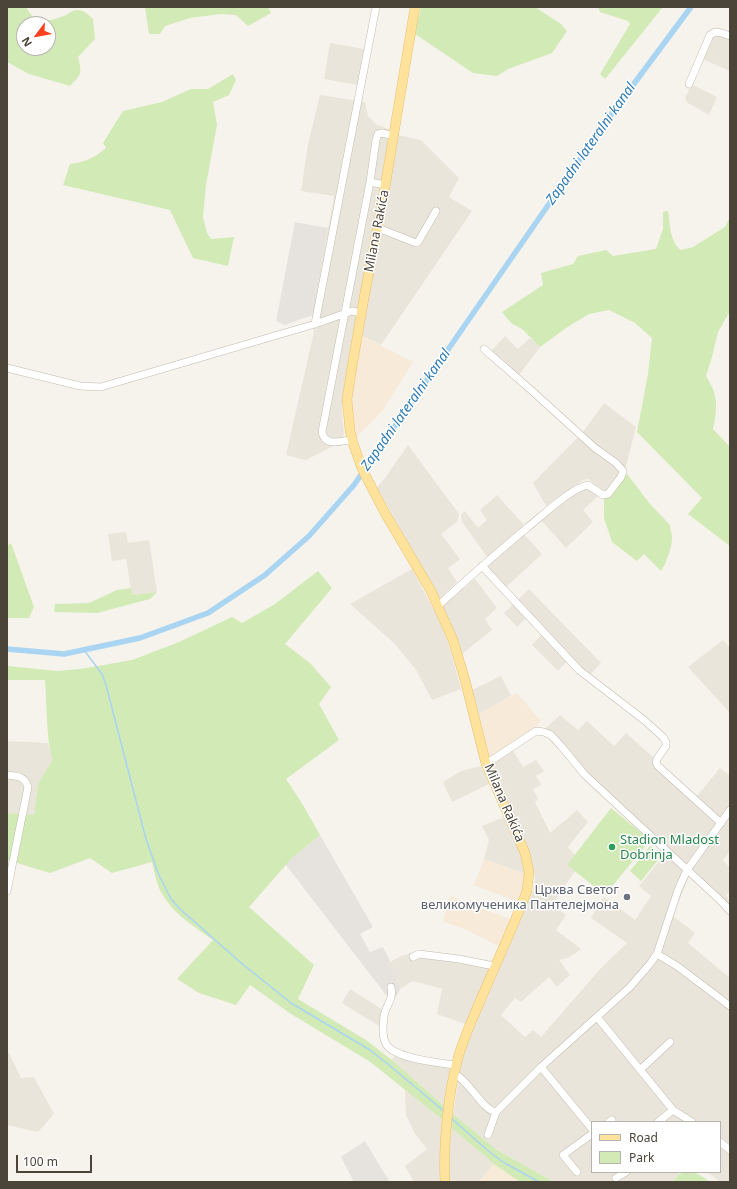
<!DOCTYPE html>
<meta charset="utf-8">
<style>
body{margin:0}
#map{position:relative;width:737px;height:1189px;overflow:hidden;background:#f6f3ec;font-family:"Noto Sans",sans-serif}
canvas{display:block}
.frame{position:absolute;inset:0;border:8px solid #4b4439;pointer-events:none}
.legend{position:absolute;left:591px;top:1121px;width:130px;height:52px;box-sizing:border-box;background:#fff;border:1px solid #b7b4b0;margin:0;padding:5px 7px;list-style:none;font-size:12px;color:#4b4439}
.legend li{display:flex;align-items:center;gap:8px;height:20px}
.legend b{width:20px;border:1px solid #b7b4b0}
.north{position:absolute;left:16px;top:16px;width:40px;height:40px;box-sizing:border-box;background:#fff;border:1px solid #b7b4b0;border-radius:50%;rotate:238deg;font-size:11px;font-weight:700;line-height:16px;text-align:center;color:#4b4439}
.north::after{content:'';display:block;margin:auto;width:14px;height:18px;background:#fc3f1d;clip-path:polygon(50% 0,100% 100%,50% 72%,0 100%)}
.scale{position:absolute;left:16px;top:1155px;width:76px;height:18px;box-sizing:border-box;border:2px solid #4b4439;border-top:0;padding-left:5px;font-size:12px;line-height:14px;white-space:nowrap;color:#4b4439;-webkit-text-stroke:3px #fff;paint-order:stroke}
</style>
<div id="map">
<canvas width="737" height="1189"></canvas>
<div class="frame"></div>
<ul class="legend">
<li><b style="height:5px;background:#ffe39c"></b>Road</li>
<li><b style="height:11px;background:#d2eab5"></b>Park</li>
</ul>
<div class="north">N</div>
<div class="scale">100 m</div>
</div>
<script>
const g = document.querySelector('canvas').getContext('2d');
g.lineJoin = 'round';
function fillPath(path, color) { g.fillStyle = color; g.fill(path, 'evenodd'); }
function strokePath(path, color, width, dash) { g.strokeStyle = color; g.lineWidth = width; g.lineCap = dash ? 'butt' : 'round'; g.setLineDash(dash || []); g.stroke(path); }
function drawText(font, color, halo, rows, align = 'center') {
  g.font = font + ' "Noto Sans",sans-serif'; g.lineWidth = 3; g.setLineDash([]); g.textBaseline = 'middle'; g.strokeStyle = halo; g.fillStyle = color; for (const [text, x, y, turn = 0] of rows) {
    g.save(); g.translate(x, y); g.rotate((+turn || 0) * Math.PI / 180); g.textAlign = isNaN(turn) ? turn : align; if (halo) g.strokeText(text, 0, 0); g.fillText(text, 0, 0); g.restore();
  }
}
fillPath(new Path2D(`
 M 718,34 L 730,39 L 730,71 L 702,59 L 710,39 Z
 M 330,43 L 364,49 L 358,85 L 324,79 Z
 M 691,84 L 717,97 L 709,115 L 688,103 L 685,99 Z
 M 320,95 L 365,102 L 368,116 L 377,125 L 391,130 L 344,395 L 342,412 L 344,432 L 342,446 L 333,446 L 306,460 L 286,455 L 314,332 L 312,318 L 334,196 L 301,191 L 308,144 Z
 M 398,135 L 421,140 L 459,178 L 449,197 L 472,211 L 381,345 L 362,336 L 368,298 Z
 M 505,336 L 518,349 L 530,338 L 540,347 L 519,375 L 491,351 Z
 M 604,403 L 636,427 L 626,466 L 622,474 L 607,490 L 602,490 L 588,479 L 583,480 L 546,506 L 533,483 L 583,432 Z
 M 408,445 L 459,514 L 457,522 L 441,534 L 460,559 L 448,568 L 457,582 L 439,599 L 377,487 L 385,478 Z
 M 581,488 L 587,488 L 599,495 L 583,510 L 593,522 L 566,548 L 540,519 Z
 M 497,495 L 524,525 L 488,558 L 462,522 L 461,515 L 465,511 L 478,528 L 487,520 L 480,510 Z
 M 126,532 L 128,543 L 149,540 L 157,592 L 132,595 L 126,559 L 112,561 L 108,534 Z
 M 523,533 L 542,554 L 505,588 L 484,566 Z
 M 412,569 L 437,616 L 448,642 L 461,689 L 432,700 L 416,670 L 395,644 L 350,604 Z
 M 475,579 L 497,608 L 485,619 L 492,630 L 461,655 L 441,606 Z
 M 529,589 L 601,663 L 587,678 L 568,660 L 558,671 L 532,645 L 543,633 L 527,617 L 517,627 L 504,613 Z
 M 723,640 L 730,648 L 730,713 L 688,667 Z
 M 501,676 L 511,696 L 479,714 L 472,690 Z
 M 560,715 L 578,730 L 587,721 L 614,746 L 626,733 L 697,796 L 720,768 L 730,776 L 730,851 L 723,860 L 730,868 L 730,891 L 726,895 L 730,902 L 730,908 L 589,776 L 572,753 L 546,728 Z
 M 7,741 L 48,743 L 52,760 L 38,784 L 34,815 L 7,813 Z
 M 512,749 L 523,767 L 536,760 L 544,771 L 536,776 L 541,785 L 533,789 L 538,799 L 535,802 L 550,833 L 577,810 L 588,822 L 568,847 L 575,855 L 567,865 L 575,871 L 552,905 L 566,915 L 556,930 L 581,949 L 570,957 L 559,960 L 570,975 L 557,987 L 549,977 L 521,1002 L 515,998 L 501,1015 L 525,1037 L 533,1030 L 541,1037 L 601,968 L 627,943 L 591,918 L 604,897 L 635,920 L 651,896 L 639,886 L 665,854 L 689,876 L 676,909 L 674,917 L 695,933 L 688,943 L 730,978 L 730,1182 L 721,1182 L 707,1172 L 720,1172 L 720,1122 L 592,1122 L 592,1172 L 680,1172 L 672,1182 L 554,1182 L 497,1150 L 453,1114 L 462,1057 L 475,1026 L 524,912 L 533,891 L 535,878 L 529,851 L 491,763 Z
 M 481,766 L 489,784 L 452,802 L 443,782 L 461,771 Z
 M 504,817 L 518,841 L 525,874 L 484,859 L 489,840 L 482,826 Z
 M 417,951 L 493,963 L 465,1024 L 437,1014 L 442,989 L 413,981 L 401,988 L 388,963 L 401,956 Z
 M 350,989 L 383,1010 L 382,1028 L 342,1003 Z
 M 7,1049 L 21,1078 L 34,1077 L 54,1114 L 38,1132 L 7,1125 Z
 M 395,1055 L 452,1067 L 444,1106 L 392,1060 Z
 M 405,1089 L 443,1120 L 442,1182 L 414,1182 L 405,1166 L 427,1149 L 415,1134 L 406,1115 Z
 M 450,1127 L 494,1164 L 480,1180 L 476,1182 L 447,1180 Z`), '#eae5da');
fillPath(new Path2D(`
 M 362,336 L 413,362 L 383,410 L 356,438 L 352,417 L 351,391 Z
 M 517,693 L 541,721 L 535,729 L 490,760 L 479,714 Z
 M 484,859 L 525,874 L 524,887 L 518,902 L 474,885 Z
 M 450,896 L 510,919 L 499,946 L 462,928 L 443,922 Z
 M 494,1164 L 520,1182 L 448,1182 L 447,1180 L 475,1182 L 480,1180 Z`), '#f7ead8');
fillPath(new Path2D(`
 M 295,222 L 328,228 L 313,315 L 284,325 L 276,321 Z
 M 320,835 L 373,927 L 360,934 L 370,952 L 383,947 L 390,961 L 388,963 L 401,988 L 394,1000 L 386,995 L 286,865 L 292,858 Z
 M 365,1141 L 378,1163 L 390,1182 L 355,1182 L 353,1180 L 341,1157 Z`), '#e6e2dd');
fillPath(new Path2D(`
 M 7,7 L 26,7 C 36,26 49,22 66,15 C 69,13 74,10 77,10 C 84,10 89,15 93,19 L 95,39 L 78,57 C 82,73 82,74 70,86 L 29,74 L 7,62 ZM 24,24 L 48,24 L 48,48 L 24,48 Z
 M 145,7 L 268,7 L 271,13 L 248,26 L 236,15 L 221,14 L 190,18 L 165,26 L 160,34 L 149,34 Z
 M 421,7 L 535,7 L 561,24 L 567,31 L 552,53 L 508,69 L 497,76 L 473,73 L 415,34 Z
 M 598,7 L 663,7 L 605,79 L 600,74 L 630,24 L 628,21 L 600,12 Z
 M 233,74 L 236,80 L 229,95 L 213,102 L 217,125 L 206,185 L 203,217 L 207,233 L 211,239 L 234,237 L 228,266 L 193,258 L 170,210 L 63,185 L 70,164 C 85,162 94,158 106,148 L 103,143 L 123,111 L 162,102 L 191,89 L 208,89 Z
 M 668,211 C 670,223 670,243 681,250 L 693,247 L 725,227 L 730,217 L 730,311 L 718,332 L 712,357 L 706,376 C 718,395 718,406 713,429 L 730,447 L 730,546 L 688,514 L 702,498 L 637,432 L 648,374 L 652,338 L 635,323 L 609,310 L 589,314 L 569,326 L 540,347 L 522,329 L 511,323 L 502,312 L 543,285 L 541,273 L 573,264 L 578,256 L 606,250 L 613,256 L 656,249 L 663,229 L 663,212 Z
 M 627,474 L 650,504 L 670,525 C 670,530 672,533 672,538 C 672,547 666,564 661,571 L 644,554 L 637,561 L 612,542 L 604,518 L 604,498 L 617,488 Z
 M 11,543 L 34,607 L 29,618 L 7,618 L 7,546 Z
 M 318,571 L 332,588 L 285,644 L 310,663 L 331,687 L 319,704 L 339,740 L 286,779 L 303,805 L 320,835 L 292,858 L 249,907 L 314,965 L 298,999 L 366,1040 L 392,1060 L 444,1106 L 443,1120 L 369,1061 L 291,1014 L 250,985 L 236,1005 L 199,993 L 177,979 L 213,940 C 196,928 175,915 164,897 C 157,887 155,874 152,862 L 112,873 L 90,858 L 50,873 L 7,860 L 7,813 L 34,815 L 38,784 L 52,760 C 46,734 47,706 45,680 L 7,680 L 7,666 L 57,671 L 80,669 L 132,660 L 179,642 L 232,617 L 242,623 L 275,604 Z
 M 131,588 L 132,595 L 157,592 L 150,599 L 97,613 L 54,612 L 55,604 L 89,603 L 117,590 Z
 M 611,808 L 650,840 L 605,895 L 567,865 Z
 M 650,846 L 662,855 L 641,881 L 630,871 Z
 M 453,1114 L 497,1150 L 554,1182 L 520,1182 L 494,1164 L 450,1127 Z
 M 686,1172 C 697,1172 702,1176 710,1182 L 672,1182 L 679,1174 Z`), '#d2eab5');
strokePath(new Path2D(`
 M 84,650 L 102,674 L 106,685 L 146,839 L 158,873 L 171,899 L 180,909 L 240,962 L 291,1003 L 370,1050 L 389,1065 L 445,1112
 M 451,1118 L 487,1150 L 503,1162 L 539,1182`), '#a9d4f2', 1.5);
strokePath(new Path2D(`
 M 7,649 L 64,654 L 140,638 L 208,613 L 265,575 L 309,536 L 354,485 L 610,116 L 691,7`), '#a9d4f2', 5.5);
const minor = new Path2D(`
 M 689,84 L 710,35 L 715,32 L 722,33 L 730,36
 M 370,182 L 385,185
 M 378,228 L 416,243 L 418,242 L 436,211
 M 315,324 L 376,7
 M 7,368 L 80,386 L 101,387 L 315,324 L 352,311 L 361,313
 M 351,440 C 340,441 325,447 322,432 L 370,182 L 376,140 L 378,134 L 382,133 L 394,136
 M 482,566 L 579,670 L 644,720 L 663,737 L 666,742 L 666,746 L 657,759 L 656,762 L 658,766 L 721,823
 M 438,606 C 467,579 497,553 528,527 C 542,516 571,488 588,485 L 603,495 L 608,494 L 621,477 L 623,471 L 616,463 L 595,448 L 531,390 L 484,349
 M 486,764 L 536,731 L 544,732 L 551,735 L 561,746 L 585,775 L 722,902 L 730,911
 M 7,775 C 17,776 25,776 28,787 L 7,891
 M 657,954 L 677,966 L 730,1006
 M 413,957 L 419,954 L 459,959 L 494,966
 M 391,987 C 394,1001 385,1005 384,1017 C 383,1024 382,1037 386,1044 C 395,1059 440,1063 456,1065
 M 597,1017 L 673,1110 L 692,1122
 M 541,1067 L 592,1129
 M 640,1070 L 670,1042
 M 454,1074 C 470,1081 482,1110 496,1112
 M 609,1122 L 612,1120
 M 658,1122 L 673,1110
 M 488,1135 L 496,1112 L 541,1067 L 629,988 L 650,964 L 657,954 L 678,890 L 687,870 L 730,810
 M 720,1142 L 730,1150
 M 577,1172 L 563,1155 L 592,1134
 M 616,1178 L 626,1172`);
const major = new Path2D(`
 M 415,7 L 383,199 L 364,298 L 352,367 L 347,399 L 350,431 L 354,446 L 363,471 L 385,513 L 431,591 L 453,640 L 465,680 L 486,764 L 525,853 L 529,872 L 527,891 C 512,930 494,968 478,1006 C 471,1023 463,1040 458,1058 C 448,1093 443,1146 445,1182`);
strokePath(minor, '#c2bbae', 8);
strokePath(major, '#e6c16a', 10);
strokePath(minor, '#fff', 7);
strokePath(major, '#ffe39c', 9);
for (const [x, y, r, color] of [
 [612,847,4,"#2e9e5b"],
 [627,897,4,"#6b7280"]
]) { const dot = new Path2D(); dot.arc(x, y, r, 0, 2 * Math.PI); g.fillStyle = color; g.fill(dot); strokePath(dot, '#fff', 1.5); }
drawText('13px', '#4b4439', '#fff', [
 ["Milana Rakića",377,231,-79],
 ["Milana Rakića",504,803,67]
]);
drawText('13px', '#27864d', '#fff', [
 ["Stadion Mladost",620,840],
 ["Dobrinja",620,855]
], 'left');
drawText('13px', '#5b616d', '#fff', [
 ["Црква Светог",619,890],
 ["великомученика Пантелејмона",619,905]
], 'right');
drawText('italic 14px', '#2e7ab2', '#fff', [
 ["Zapadni lateralni kanal",591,144,-55],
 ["Zapadni lateralni kanal",406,410,-55]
]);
</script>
